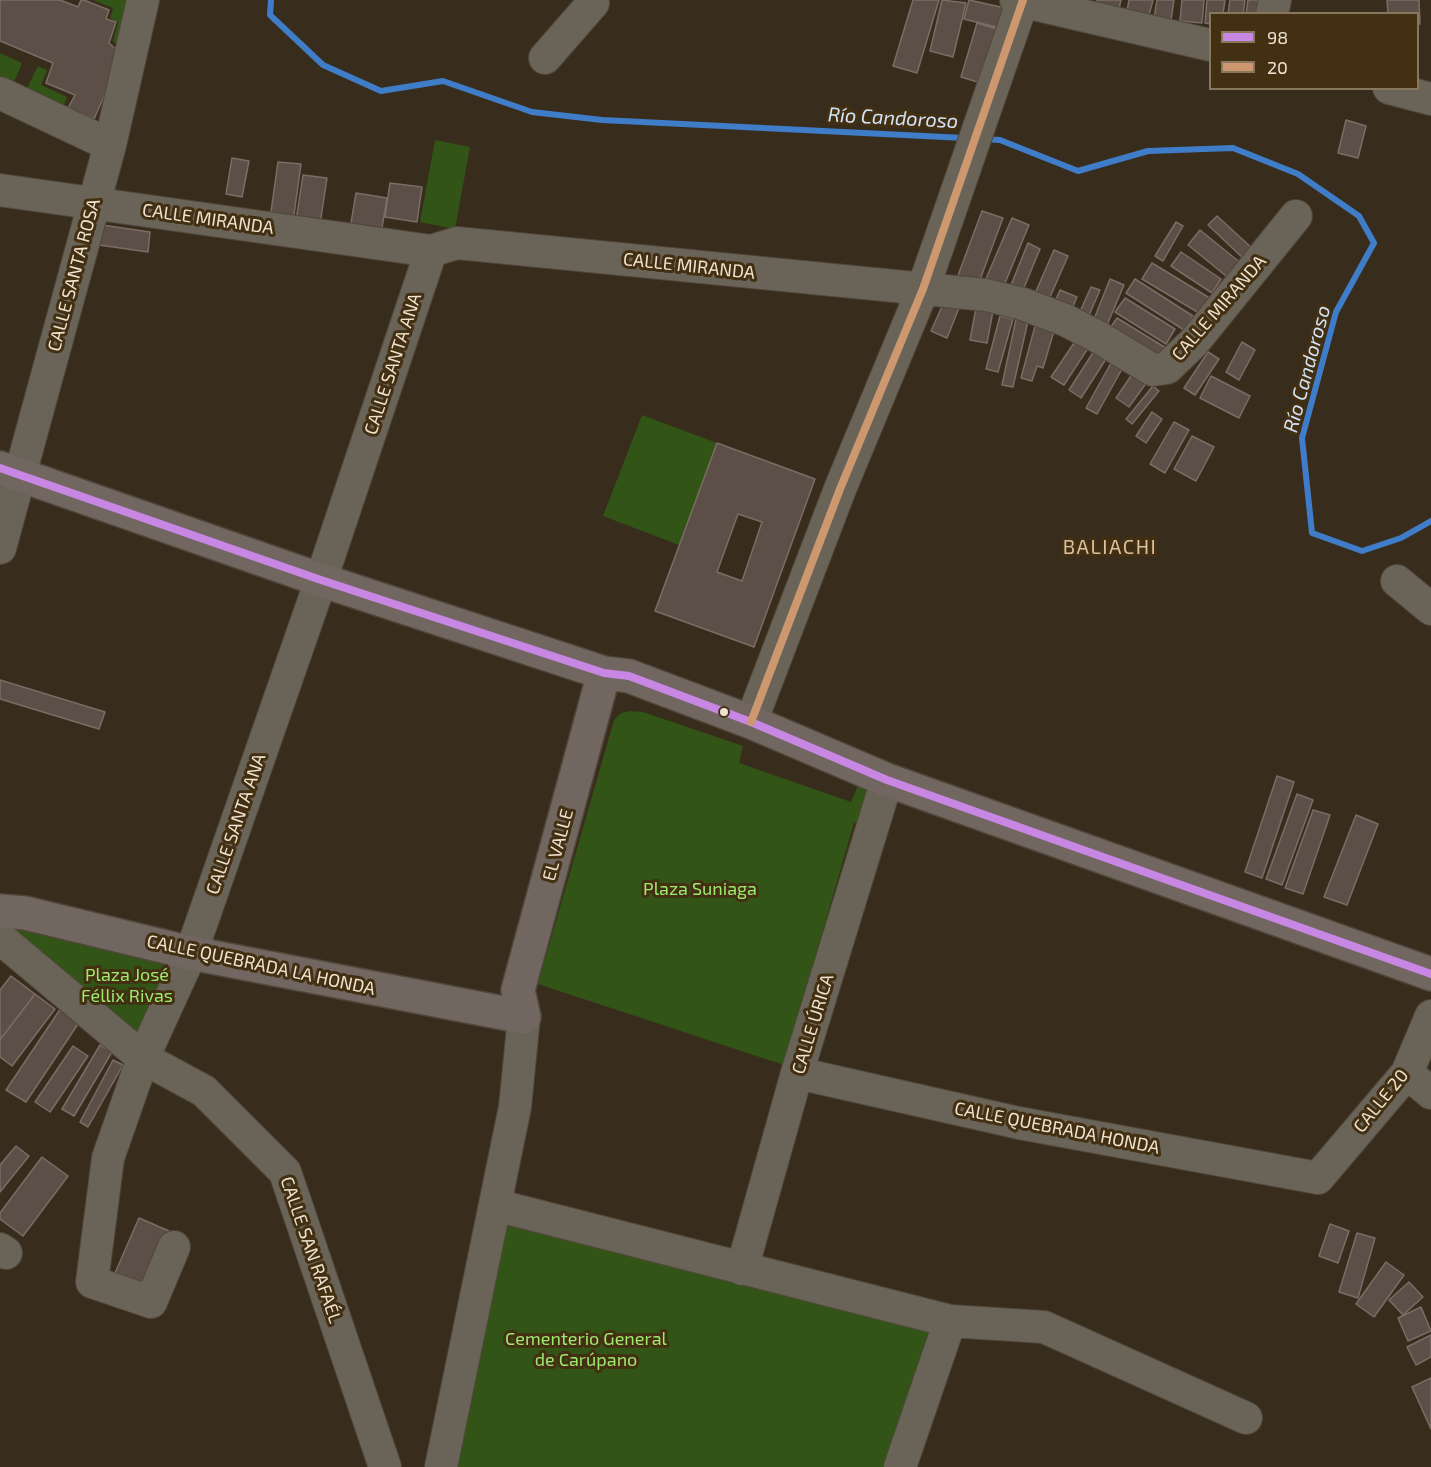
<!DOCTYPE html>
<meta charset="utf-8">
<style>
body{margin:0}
#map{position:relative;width:1431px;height:1467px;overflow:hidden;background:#382d1c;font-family:"Exo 2",sans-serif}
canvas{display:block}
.legend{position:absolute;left:1209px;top:12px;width:210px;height:78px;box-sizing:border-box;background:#432f11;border:2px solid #87775d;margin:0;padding:8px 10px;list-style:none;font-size:18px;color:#eee2d0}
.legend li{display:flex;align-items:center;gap:12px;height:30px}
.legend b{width:30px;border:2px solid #87775d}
</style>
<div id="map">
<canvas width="1431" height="1467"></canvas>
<ul class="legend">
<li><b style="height:8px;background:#c787e3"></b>98</li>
<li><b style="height:8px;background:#cd976f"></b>20</li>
</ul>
</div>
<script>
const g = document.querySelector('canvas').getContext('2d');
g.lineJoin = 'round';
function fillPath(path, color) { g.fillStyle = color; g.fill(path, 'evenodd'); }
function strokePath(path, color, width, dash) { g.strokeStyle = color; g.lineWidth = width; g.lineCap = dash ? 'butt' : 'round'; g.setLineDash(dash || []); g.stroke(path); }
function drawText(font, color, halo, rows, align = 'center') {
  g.font = font + ' "Exo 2",sans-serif'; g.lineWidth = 6; g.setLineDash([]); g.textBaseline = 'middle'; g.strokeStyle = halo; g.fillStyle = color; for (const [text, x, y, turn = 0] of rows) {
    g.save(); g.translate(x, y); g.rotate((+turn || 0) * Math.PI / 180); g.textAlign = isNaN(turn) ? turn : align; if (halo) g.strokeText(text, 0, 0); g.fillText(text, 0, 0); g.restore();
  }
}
fillPath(new Path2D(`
 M 93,0 L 138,0 L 118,46 L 113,41 L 118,22 L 110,18 L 113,8 Z
 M 0,53 L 22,63 L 14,82 L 0,76 Z
 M 38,66 L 47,70 L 41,85 L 67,97 L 63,107 L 26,90 Z
 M 435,140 L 470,147 L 455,229 L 420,222 Z
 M 642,415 L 717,443 L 679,545 L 603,516 Z
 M 630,711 L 643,712 L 743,746 L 739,763 L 851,802 L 859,783 L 880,789 L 869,827 L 854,823 L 784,1065 L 538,984 L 614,720 L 621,713 Z
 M 0,919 L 182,960 L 141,1048 Z
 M 495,1205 L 950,1321 L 900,1467 L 441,1467 Z`), '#325416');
strokePath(new Path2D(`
 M 271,0 L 270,15 L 323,65 L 381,91 L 443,81 L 532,112 L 602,120 L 964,138
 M 984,139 L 1000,140 L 1078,171 L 1148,151 L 1233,148 L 1298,174 L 1359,216 L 1374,243 L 1336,312 L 1302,438 L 1312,533 L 1362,551 L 1401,538 L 1431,521`), '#407dc9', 6);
const building = new Path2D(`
 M 0,0 L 60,0 L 78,7 L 81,0 L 84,0 L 109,10 L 106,19 L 116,22 L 109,43 L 118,51 L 117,67 L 110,73 L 114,74 L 94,119 L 68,108 L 75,95 L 46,83 L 53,63 L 0,41 Z
 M 913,0 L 939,0 L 917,73 L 893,66 Z
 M 942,0 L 966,3 L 953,57 L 930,51 Z
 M 969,0 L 1005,8 L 1000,28 L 964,19 Z
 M 1097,0 L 1121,0 L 1118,13 L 1096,9 Z
 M 1129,0 L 1153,0 L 1149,15 L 1127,11 Z
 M 1157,0 L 1174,0 L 1171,20 L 1154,18 Z
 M 1182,0 L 1204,0 L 1202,23 L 1180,21 Z
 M 1207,0 L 1225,0 L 1223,14 L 1210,14 L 1210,24 L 1205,23 Z
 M 1230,0 L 1245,0 L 1243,14 L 1228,14 Z
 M 1248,0 L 1268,0 L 1266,14 L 1246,14 Z
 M 1387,0 L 1419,0 L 1420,24 L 1418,24 L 1418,14 L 1388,14 Z
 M 977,23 L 997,29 L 981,83 L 961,77 Z
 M 1346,120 L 1366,126 L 1358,158 L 1338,153 Z
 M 232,158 L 249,161 L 242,197 L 226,194 Z
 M 278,162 L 301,164 L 292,229 L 269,226 Z
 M 303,175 L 327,178 L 319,231 L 295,227 Z
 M 390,183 L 422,187 L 417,222 L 385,217 Z
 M 356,193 L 387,198 L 380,240 L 349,235 Z
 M 982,211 L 1003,218 L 978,285 L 957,278 Z
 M 1217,216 L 1254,250 L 1245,260 L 1208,225 Z
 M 1012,218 L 1029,225 L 1003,288 L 985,281 Z
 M 1176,222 L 1183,226 L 1163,261 L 1155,256 Z
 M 102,225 L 150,232 L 148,252 L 99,245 Z
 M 1200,230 L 1243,265 L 1231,280 L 1188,245 Z
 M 1028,243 L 1040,249 L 1021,295 L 1009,290 Z
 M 1054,250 L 1068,256 L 1047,304 L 1033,298 Z
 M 1181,252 L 1221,279 L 1212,293 L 1171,266 Z
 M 1152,263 L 1213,300 L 1204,316 L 1142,279 Z
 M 1110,279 L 1124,285 L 1107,325 L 1094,319 Z
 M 1135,279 L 1193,316 L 1184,330 L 1126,293 Z
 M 1091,287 L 1100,290 L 1087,320 L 1078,316 Z
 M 1060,290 L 1077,297 L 1071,311 L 1054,304 Z
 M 1125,298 L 1175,329 L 1166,344 L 1115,312 Z
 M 944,302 L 959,308 L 947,338 L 931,331 Z
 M 976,308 L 993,311 L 987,343 L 970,340 Z
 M 1000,316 L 1013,319 L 998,372 L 986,369 Z
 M 1117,318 L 1166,348 L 1157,361 L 1108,331 Z
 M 1016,319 L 1028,321 L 1013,387 L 1002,385 Z
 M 1035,326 L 1054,331 L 1043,368 L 1037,366 L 1032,381 L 1021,378 Z
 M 1078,337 L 1090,345 L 1064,385 L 1051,377 Z
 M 1242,342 L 1255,350 L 1239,380 L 1226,372 Z
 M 1094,351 L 1106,359 L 1081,398 L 1069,390 Z
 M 1208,352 L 1219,359 L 1195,395 L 1184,388 Z
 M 1111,363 L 1122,369 L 1097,414 L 1086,408 Z
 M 1133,373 L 1147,382 L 1129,407 L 1116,398 Z
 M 1211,376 L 1250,396 L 1239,418 L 1200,398 Z
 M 1153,386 L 1159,391 L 1132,424 L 1126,419 Z
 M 1152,412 L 1162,419 L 1146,443 L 1136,436 Z
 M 1174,422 L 1189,430 L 1165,473 L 1150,464 Z
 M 1192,436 L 1214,447 L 1196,481 L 1174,469 Z
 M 717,443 L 815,479 L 754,647 L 655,611 ZM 738,514 L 762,522 L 742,581 L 717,572 Z
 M 0,680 L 105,712 L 99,729 L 0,699 Z
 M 1277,776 L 1294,782 L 1262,878 L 1245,872 Z
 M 1297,794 L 1313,800 L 1282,885 L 1266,879 Z
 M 1313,810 L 1330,815 L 1303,894 L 1285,888 Z
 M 1356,815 L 1378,824 L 1347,905 L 1324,897 Z
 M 11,976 L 35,994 L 0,1040 L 0,990 Z
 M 35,994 L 55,1009 L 12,1066 L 0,1057 L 0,1040 Z
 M 61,1008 L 80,1021 L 26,1102 L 6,1090 Z
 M 100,1045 L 112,1052 L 74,1116 L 62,1109 Z
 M 73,1046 L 88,1056 L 50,1112 L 35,1102 Z
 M 113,1060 L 123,1065 L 88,1127 L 80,1122 Z
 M 16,1146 L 29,1156 L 0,1192 L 0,1165 Z
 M 42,1157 L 68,1176 L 23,1236 L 0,1219 L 0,1213 Z
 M 139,1218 L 169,1231 L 145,1286 L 115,1273 Z
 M 1330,1224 L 1349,1231 L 1338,1263 L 1319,1256 Z
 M 1357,1233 L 1375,1238 L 1358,1298 L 1339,1292 Z
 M 1386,1262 L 1404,1275 L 1374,1317 L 1356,1304 Z
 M 1409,1282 L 1423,1297 L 1403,1315 L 1389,1300 Z
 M 1421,1307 L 1431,1331 L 1408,1341 L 1398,1318 Z
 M 1431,1335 L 1431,1357 L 1416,1365 L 1407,1347 Z
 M 1431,1378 L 1431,1429 L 1412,1387 Z`);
fillPath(building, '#5b4f47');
strokePath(building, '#7b6d66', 1.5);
const minor = new Path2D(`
 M 1016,0 L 1210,45
 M 1272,14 L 1275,0
 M 545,58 L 593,3
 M 1389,88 L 1431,99
 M 0,93 L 110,145
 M 0,190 L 431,251 L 457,243 L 986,295 L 1023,304 L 1065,320 L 1100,338 L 1153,370 L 1167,368 L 1194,342 L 1296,216
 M 0,548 L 110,145 L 143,0
 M 1397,581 L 1431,609
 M 751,722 L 840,489 L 923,289 L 1023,0
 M 0,938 L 143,1058 L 204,1091 L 285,1172 L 385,1467
 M 797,1073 L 1019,1123 L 1318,1178 L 1407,1073 L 1431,1016
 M 1407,1073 L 1431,1093
 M 495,1205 L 950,1321 L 1044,1327 L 1246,1418
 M 174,1247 L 151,1302 L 92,1282 L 108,1158 L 143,1058 L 191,953 L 321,580 L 431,251
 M 0,1249 L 6,1253
 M 742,1269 L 797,1073 L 887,780
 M 441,1467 L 515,1107 L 524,1017
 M 900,1467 L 950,1321`);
const major = new Path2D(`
 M 0,468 L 321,580 L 604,673 L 629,676 L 751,722 L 887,780 L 1431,974
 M 0,911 L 25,913 L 191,953 L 524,1017 L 518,990 L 604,673`);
strokePath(minor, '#50473a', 34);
strokePath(major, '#50473a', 36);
strokePath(minor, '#6a6357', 32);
strokePath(major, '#726661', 33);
strokePath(new Path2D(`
 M 0,468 L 321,580 L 604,673 L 629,676 L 751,722 L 887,780 L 1431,974`), '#c787e3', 8);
strokePath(new Path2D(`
 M 751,722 L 840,489 L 923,289 L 1023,0`), '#cd976f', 8);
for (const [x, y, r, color] of [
 [724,712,5,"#eee2d0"]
]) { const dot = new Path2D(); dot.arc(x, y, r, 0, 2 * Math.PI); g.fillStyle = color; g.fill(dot); strokePath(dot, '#432f11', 2); }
drawText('18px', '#eee2d0', '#432f11', [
 ["CALLE MIRANDA",208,219,8],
 ["CALLE MIRANDA",689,266,6],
 ["CALLE SANTA ROSA",74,275,-75],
 ["CALLE MIRANDA",1219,308,-49],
 ["CALLE SANTA ANA",393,364,-72],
 ["CALLE SANTA ANA",236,824,-71],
 ["EL VALLE",558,845,-75],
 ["CALLE QUEBRADA LA HONDA",261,965,12],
 ["CALLE ÚRICA",813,1024,-73],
 ["CALLE 20",1381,1101,-51],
 ["CALLE QUEBRADA HONDA",1057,1128,11],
 ["CALLE SAN RAFAÉL",311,1250,71]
]);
drawText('18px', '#9ceb6f', '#432f11', [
 ["Plaza Suniaga",700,889],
 ["Plaza José",127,975],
 ["Féllix Rivas",127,996],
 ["Cementerio General",586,1339],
 ["de Carúpano",586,1360]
]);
drawText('italic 20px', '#d2e3f9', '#432f11', [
 ["Río Candoroso",893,118,3],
 ["Río Candoroso",1307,369,-75]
]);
g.letterSpacing = '1.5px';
drawText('20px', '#dac19f', '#432f11', [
 ["BALIACHI",1110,547]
]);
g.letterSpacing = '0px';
</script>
